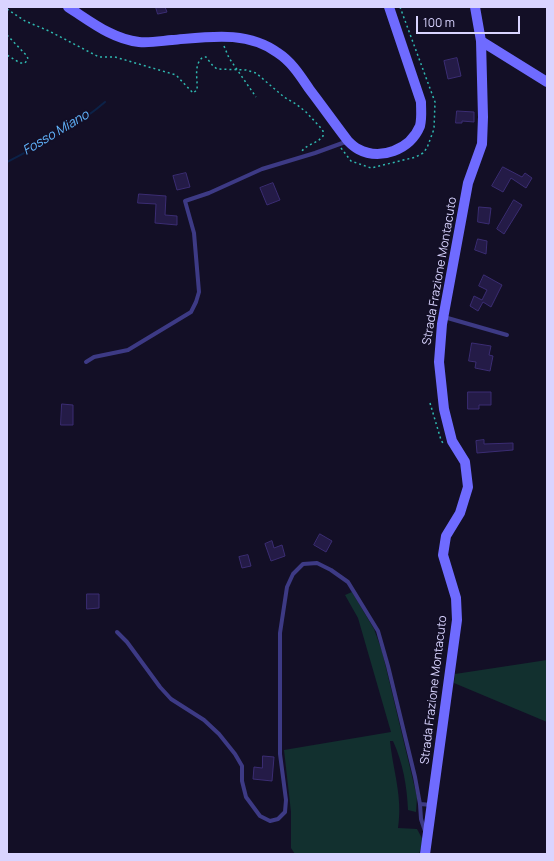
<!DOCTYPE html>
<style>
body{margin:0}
#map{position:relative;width:554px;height:861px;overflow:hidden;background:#130f26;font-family:Manrope,sans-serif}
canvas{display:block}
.frame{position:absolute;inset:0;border:8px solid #d9d4ff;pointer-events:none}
.scale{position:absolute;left:416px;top:16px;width:104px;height:18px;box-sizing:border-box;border:2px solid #d9d4ff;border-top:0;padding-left:5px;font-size:12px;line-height:14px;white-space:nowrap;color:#d9d4ff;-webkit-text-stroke:3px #130f26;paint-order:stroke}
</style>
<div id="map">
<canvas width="554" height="861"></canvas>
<div class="frame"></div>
<div class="scale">100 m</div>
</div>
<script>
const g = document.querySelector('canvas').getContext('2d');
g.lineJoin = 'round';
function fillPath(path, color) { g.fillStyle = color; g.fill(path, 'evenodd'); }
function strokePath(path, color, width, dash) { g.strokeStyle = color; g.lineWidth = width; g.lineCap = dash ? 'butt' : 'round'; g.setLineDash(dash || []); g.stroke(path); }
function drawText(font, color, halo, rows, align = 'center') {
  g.font = font + ' Manrope,sans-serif'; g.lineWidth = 3.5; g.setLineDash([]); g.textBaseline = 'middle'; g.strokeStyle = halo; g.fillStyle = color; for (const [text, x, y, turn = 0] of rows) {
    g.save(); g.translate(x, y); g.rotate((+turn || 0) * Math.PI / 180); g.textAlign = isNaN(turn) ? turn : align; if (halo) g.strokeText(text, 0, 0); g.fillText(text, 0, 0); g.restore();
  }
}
fillPath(new Path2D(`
 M 352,592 L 374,629 L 382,651 L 417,797 L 416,812 L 408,810 C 407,786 403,763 393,741 L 390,741 C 393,771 403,797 398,828 L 417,829 L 423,840 L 419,854 L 295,854 L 291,848 L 291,812 L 284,750 L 391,732 L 358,618 L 345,595 Z
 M 547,660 L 547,722 L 454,683 L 455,674 Z`), '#12302f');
strokePath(new Path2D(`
 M 7,162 C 41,144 76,127 105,102`), '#0c2248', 2);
const building = new Path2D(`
 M 156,7 L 165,7 L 167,12 L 158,14 Z
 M 457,58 L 461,76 L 448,79 L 444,61 Z
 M 457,111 L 474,112 L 474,122 L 462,121 L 462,123 L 456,123 Z
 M 503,167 L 522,177 L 525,173 L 532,178 L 526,188 L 511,178 L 503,192 L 492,186 Z
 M 186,173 L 190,187 L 177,190 L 173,176 Z
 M 273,183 L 280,200 L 267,205 L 260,188 Z
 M 139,194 L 166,196 L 165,215 L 177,216 L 177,225 L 155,223 L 156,204 L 138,203 Z
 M 514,200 L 522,205 L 504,234 L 497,229 Z
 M 479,207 L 491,208 L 489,224 L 478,222 Z
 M 478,239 L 487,241 L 486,254 L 475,250 Z
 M 484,275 L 502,285 L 491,307 L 483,302 L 478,311 L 470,306 L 474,296 L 482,300 L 487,290 L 479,286 Z
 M 472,343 L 491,346 L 489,355 L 493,356 L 490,371 L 475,368 L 476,362 L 469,361 Z
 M 468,392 L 491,392 L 491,405 L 479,405 L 479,409 L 468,409 Z
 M 62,404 L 73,405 L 73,425 L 61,425 Z
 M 484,440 L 484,444 L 513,443 L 513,450 L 477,453 L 476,441 Z
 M 320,534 L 332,541 L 326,552 L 314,545 Z
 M 272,541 L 274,548 L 282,545 L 285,556 L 271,561 L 265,544 Z
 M 248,555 L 251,566 L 242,568 L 239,557 Z
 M 87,594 L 99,594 L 99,608 L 87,609 Z
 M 263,756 L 274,757 L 272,781 L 253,779 L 254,767 L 262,768 Z`);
fillPath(building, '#241b47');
strokePath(building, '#3b2d73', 1);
strokePath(new Path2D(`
 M 7,9 L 25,21 L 49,31 L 99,57 L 115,57 L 176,75 L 193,93 L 197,90 C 198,79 193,65 203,57 L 206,57 L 213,66 L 217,69 L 246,70 L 256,73 L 284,97 L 296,104 L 306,112 L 320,127 L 323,131 L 323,136 C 317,144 308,143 301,152
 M 7,35 L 27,56 L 28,59 L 25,63 L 20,63 L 7,55
 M 224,46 L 229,58 L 256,97
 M 341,148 L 351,161 L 371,168 L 416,157 L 423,153 L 427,148 L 434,129 L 435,102 L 400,7
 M 430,403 L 441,440 L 444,445`), '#2fb8b0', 1.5, [2, 3]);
strokePath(new Path2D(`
 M 444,317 L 507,335
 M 86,362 L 94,357 L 128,350 L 191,312 L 196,302 L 199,292 L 194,233 L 185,201 L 209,193 L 262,169 L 315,153 L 348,141
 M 117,632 L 127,642 L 160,687 L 171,699 L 204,720 L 219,734 L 235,754 L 242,766 L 242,781 L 246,797 L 260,816 L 270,821 L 278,819 L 285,812 L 286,800 L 280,754 L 280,633 L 287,587 L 293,574 L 303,564 L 317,563 L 331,570 L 348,582 L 378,631 L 388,666 L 415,777 L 420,804
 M 425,831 L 421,819 L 420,804 L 432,805`), '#3d3a85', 4);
strokePath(new Path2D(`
 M 68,7 C 90,21 112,39 139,42 C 150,43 161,41 172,40 C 208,37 247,30 278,53 C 292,62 301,77 310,90 C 323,107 335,124 348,141 C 351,144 354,147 358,149 C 380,161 410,150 420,126 C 422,118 421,110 421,102 L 389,7
 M 481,41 L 547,82
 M 425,854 L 457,620 L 456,598 L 443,555 L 446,536 L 460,513 L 468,487 L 465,462 L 452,441 L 444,409 L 439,362 L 442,324 L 468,183 L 482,144 L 483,117 L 481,41 L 475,7`), '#6f6bff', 10);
drawText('12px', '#d9d4ff', '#130f26', [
 ["Strada Frazione Montacuto",440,271,-80],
 ["Strada Frazione Montacuto",434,690,-83]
]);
drawText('italic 13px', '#62b6ff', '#130f26', [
 ["Fosso Miano",56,133,-31]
]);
</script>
